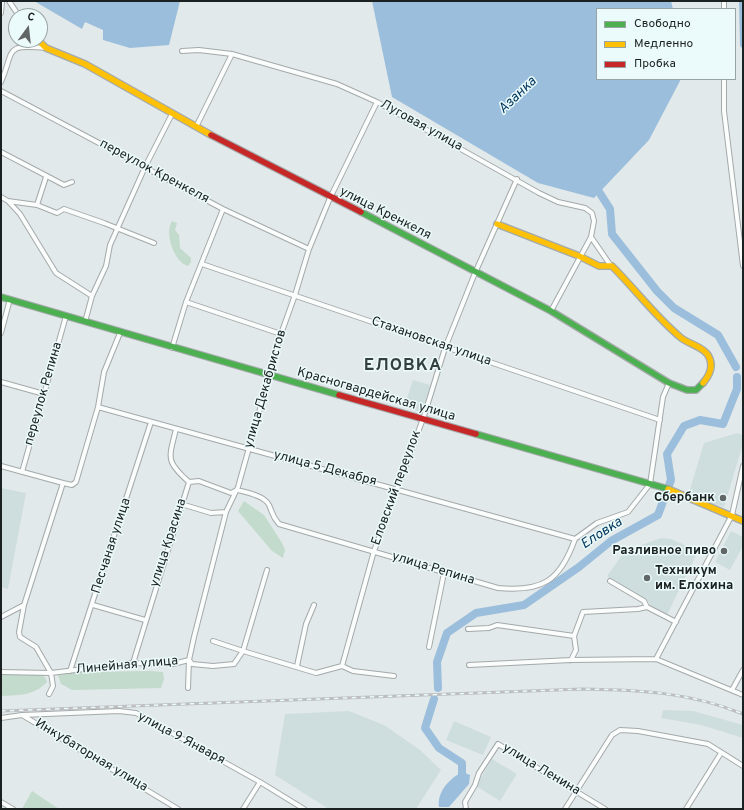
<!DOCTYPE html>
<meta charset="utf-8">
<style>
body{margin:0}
#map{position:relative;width:744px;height:810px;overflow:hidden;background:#e2e9ea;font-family:Overpass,sans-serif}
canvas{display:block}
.frame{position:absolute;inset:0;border:2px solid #1b2020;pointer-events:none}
.legend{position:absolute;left:596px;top:8px;width:140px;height:72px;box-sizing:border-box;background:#ebfafa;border:1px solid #98a3a3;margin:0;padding:5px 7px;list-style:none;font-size:12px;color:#1b2020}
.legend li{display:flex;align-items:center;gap:8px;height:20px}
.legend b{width:20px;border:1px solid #98a3a3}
.north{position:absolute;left:8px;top:8px;width:40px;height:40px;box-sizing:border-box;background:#ebfafa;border:1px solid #98a3a3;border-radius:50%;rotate:15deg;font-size:11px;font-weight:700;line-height:16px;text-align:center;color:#1b2020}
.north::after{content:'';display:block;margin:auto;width:14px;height:18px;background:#616667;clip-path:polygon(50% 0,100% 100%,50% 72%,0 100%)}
</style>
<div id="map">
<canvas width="744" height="810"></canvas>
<div class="frame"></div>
<ul class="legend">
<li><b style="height:5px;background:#4caf50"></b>Свободно</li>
<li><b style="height:5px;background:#ffc107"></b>Медленно</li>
<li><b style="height:5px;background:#c62828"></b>Пробка</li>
</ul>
<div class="north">С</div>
</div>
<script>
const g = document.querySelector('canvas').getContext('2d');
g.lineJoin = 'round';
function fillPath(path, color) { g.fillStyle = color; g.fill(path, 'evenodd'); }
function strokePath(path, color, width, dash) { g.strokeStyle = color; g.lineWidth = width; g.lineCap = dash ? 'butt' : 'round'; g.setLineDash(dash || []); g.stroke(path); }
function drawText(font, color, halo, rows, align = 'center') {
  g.font = font + ' Overpass,sans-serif'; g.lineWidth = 3; g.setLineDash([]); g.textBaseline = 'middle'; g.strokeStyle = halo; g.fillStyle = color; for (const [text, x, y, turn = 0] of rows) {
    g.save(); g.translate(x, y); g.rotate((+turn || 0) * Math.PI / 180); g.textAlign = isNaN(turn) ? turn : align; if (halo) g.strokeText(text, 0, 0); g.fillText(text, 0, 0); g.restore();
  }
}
fillPath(new Path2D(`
 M 413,380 L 430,385 L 422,412 L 404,407 Z
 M 737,433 L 743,435 L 743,444 L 724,507 L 688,496 L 704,443 Z
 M 1,488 L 26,493 L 8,589 L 1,587 Z
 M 731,531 L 743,537 L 743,546 L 730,570 L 715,562 Z
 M 661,538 L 671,539 L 698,551 L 667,615 L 651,608 L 649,602 L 607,576 L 625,551 Z
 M 663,710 L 693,711 L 743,725 L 743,738 L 701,725 L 661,718 Z
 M 349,711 L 384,725 L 420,750 L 441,770 L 416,809 L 329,809 L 275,775 L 285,714 Z
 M 454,721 L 491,737 L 483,755 L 446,740 Z
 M 492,759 L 517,774 L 500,801 L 476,786 Z`), '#ceddde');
fillPath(new Path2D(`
 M 172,221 L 177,223 L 175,230 L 179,235 L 180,248 L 191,258 L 191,262 L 188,266 C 174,262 164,233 172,221 Z
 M 244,501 L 264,515 L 282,543 L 285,550 L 283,558 L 272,551 L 238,511 Z
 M 150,671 L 163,672 L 164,679 L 161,688 L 72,690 L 61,684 L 58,675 L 80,672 Z
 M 38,674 L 45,677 L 47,682 C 34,696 18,695 1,696 L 1,675 Z
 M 32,791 L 59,809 L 22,809 Z`), '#c2dbcc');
fillPath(new Path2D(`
 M 34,1 L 180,1 L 169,45 L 130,48 L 103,40 L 103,30 L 85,22 L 82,29 Z
 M 372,1 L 671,1 L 673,9 L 597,9 L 597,79 L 681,79 L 649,140 L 594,198 L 538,183 L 392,97 Z
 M 739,1 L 743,1 L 743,49 L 740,46 Z
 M 462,772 L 470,775 L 469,784 L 449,807 L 439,807 C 437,792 449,779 462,772 Z`), '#9bbedc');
strokePath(new Path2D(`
 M 594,184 L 610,209 L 612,234 L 657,291 L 674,308 L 718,335 L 736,367
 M 438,688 L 437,662 L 447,633 L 476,613 L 524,605 L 579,567 L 611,541 L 658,515 L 671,480 L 667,454 L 684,426 L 700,420 L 723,424 L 737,389 L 737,377
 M 434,699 L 425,728 L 439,748 L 462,763 L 462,782`), '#9bbedc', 8);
const street = new Path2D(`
 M 9,1 L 19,16
 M 724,1 L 724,9
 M 1,13 L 2,1
 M 182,51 L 199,50 L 232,54 L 337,84 L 377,102 L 539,193 L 558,202 L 585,208 L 592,213 L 594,221 L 591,237 L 611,266
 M 724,79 L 724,111 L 743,266
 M 1,82 C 15,50 3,44 46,48
 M 1,91 L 223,209 L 309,249
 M 196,127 L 232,54
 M 1,152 L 64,185 L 72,182
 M 1,197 L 8,201 L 37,205 L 57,213 L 64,209 L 104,223 L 154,243
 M 8,201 L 20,214 L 56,273 L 92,296
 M 37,205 L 46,177
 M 202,264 L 660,420
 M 186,302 L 281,334
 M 551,311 L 591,237
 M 85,322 L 92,296 L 106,266 L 110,245 L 145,167 L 172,114
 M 1,333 L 10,299
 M 172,348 L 186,302 L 223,209
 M 1,382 L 44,394
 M 98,407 L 575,539
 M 1,466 L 63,483 L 72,485 L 76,482 L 98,407 L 104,372 L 120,333
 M 22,472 L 66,316
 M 189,482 L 199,481 L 231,493 L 237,490 C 246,492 265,496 269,505 C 273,514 272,516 279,524 L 498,588 C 543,592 560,581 575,539
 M 181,504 L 211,513 L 226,512
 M 575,539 L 597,523 L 628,512 L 650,484 L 663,397 L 669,383
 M 610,581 L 644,601 L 647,607 L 676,622
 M 24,605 L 63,483
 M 93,605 L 145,620
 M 1,617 L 24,605 L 19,632 L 20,637 L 36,647 L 51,673 L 53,686 L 49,694
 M 468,629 L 489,628 L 497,625 L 574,636
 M 213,641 L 243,651 L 267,570
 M 429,647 L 444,573
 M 656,659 L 732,515 L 743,466
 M 571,660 L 576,650 L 574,636 L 583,612 L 638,609 L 647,607
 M 133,663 L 189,482 C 165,461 169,458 176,429
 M 469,665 L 571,660 L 656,659 L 743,695
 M 297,666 L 306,624 L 314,605
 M 342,666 L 374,551 L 424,416 L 445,348 L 475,273 L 517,179
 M 70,671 L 151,422
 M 1,672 L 51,673 L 133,663 L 173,664 L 189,660 L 192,664 L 213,666 L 234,664 L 243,651 L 316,673 L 342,666 L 353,671 L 394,676
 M 188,688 L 189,660 L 194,637 L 226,512 L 238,487 L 281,334 L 295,295 L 309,249 L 330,198 L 377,102
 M 732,690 L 743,670
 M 22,715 L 119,711 L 136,713 L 260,782 L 304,809
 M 1,718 L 22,715 L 178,809
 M 1,802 L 13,809
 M 243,809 L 260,782
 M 466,809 L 465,802 L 475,785 L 479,773 L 498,744 L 605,809
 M 565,809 L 612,735 L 620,730 L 638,731 L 708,744 L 743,766
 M 686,809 L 721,753`);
const fast = new Path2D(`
 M 361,212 L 551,311 L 669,383 L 687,390 L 696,390 L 703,383
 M 1,297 L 339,395
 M 476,434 L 668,489`);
const slow = new Path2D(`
 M 38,40 L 46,48 L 85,64 L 211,135
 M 497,224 L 579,256 L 599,266 L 612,266 C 635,289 655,316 680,337 C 688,344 702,346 708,355 C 714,365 710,375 703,383
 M 668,489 L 743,521`);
const jam = new Path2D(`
 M 211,135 L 361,212
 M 339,395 L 476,434`);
strokePath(street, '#a4a9aa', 6);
strokePath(fast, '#a4a9aa', 8);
strokePath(slow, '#a4a9aa', 8);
strokePath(jam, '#a4a9aa', 8);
strokePath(street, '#fbfcfc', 4);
strokePath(fast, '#4caf50', 5.5);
strokePath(slow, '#ffc107', 5.5);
strokePath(jam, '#c62828', 5.5);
const rail = new Path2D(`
 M 1,711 L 582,689 C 640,690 689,692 743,714`);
strokePath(rail, '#bdbec0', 3);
strokePath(rail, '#ebfafa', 1.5, [4.5]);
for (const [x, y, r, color] of [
 [723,498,4,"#616667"],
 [724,551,4,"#616667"],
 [647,578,4,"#616667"]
]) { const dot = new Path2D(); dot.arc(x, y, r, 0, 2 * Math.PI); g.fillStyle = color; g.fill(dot); strokePath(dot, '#ebfafa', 1.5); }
drawText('13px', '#1b2020', '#ebfafa', [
 ["Луговая улица",421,126,29],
 ["переулок Кренкеля",154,172,28],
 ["улица Кренкеля",385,214,27],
 ["Стахановская улица",431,342,19],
 ["улица Декабристов",266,389,-74],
 ["переулок Репина",44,394,-74],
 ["Красногвардейская улица",376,395,16],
 ["улица 5 Декабря",325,469,15],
 ["Еловский переулок",397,488,-70],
 ["улица Красина",169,543,-72],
 ["Песчаная улица",112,546,-72],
 ["улица Репина",433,569,17],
 ["Линейная улица",127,666,-5],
 ["улица 9 Января",181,739,28],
 ["Инкубаторная улица",91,756,31],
 ["улица Ленина",541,770,31]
]);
drawText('bold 13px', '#1b2020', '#ebfafa', [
 ["Сбербанк",715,498],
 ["Разливное пиво",716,551],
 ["Техникум",655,571,"left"],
 ["им. Елохина",655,586,"left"]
], 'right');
drawText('italic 14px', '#00375d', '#ebfafa', [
 ["Азанка",518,96,-44],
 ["Еловка",602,534,-33]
]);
g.letterSpacing = '1px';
drawText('bold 17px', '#343f40', '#ebfafa', [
 ["ЕЛОВКА",403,367]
]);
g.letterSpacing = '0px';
</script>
